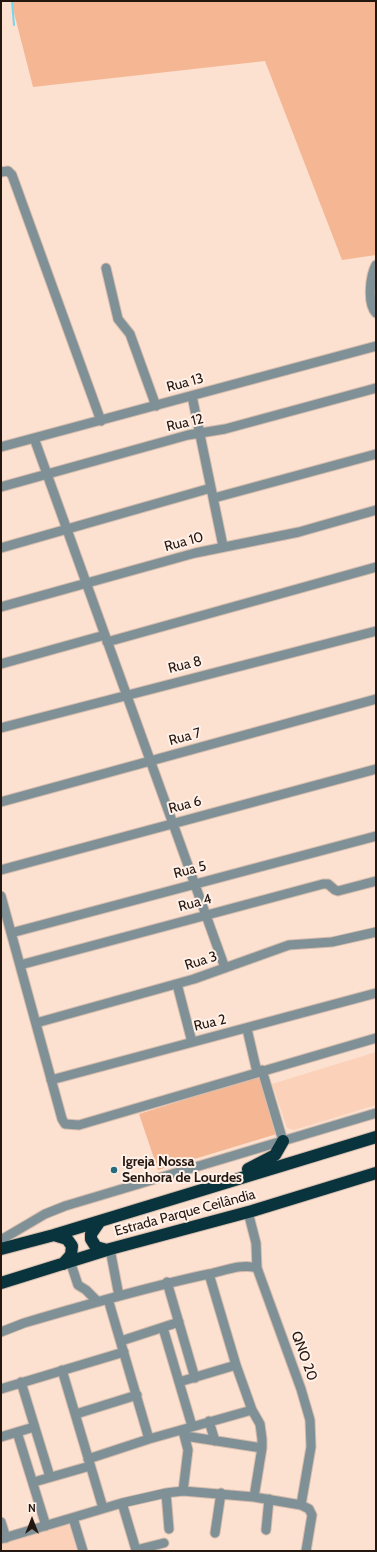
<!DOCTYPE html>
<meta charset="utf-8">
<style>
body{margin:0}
#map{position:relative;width:377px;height:1552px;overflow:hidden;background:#fce0d0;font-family:Cabin,sans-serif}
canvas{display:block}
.frame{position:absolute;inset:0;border:2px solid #231710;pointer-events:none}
.north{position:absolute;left:12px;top:1500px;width:40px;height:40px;-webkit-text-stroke:3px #fff0e8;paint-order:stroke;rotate:0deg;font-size:11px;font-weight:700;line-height:16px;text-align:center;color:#231710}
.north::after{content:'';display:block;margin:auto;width:14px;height:18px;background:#231710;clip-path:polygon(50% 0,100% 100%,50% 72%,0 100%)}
</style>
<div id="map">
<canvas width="377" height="1552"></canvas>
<div class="frame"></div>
<div class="north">N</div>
</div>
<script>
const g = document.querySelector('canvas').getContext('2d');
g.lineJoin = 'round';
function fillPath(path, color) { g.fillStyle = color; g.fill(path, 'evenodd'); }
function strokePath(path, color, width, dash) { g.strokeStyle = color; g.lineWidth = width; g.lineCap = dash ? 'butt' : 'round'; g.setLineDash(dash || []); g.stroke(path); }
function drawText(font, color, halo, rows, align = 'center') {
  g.font = font + ' Cabin,sans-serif'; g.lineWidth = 4; g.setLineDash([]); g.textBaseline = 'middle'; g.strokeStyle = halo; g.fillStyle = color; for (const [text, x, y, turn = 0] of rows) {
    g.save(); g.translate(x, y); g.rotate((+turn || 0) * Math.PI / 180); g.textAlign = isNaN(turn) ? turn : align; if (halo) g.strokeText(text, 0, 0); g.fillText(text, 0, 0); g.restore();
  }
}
fillPath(new Path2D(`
 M 376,1052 L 376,1105 L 294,1130 L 287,1128 L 272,1084 Z
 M 63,1523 L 70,1526 L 77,1551 L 1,1551 L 1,1542 Z`), '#fbd1b9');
fillPath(new Path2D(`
 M 11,1 L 376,1 L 376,255 L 342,260 L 265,61 L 33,87 Z
 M 259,1076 L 280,1133 L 158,1170 L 139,1114 Z`), '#f5b793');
strokePath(new Path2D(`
 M 12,1 L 14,25`), '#73d6ef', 2);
const minor = new Path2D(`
 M 1,172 L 8,171 L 12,175 L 101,421
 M 376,265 C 370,276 367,304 376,313
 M 106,268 L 118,319 L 130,334 L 156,406
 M 192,396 L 223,546
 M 34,438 L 225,968
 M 1,447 L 376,346
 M 1,487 L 188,435 L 225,429 L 376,388
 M 214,498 L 376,454
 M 1,548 L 211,488
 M 1,607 L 195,553 L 299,532 L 376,510
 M 107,642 L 376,567
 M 1,664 L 105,635
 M 1,728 L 376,631
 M 1,802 L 376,699
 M 1,870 L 376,769
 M 1,896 L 62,1119 L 65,1124 L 79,1125 L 376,1038
 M 11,933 L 376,836
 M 20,965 L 323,884 L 328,884 L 335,890 L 338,891 L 376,881
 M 177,984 L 192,1042
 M 36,1023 L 194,979 L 289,945 L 332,942 L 376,932
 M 247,1029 L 257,1072
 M 262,1070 L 283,1141
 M 51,1080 L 376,993
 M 248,1212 L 256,1243 L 257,1268 L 301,1389 L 310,1420 L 311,1447 L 301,1505
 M 1,1240 L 45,1214 L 65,1206 L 376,1113
 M 110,1249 L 119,1296
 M 70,1261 L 78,1285 L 86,1290 L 98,1302
 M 209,1274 L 236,1365 L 252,1410 L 260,1424 L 262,1439 L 262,1448 L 254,1497
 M 167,1282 L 195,1378
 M 108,1299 L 149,1439
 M 163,1328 L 192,1426
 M 1,1332 L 24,1323 C 85,1305 147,1287 209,1274 C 224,1271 242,1263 257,1268
 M 121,1341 L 179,1322
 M 62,1370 L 103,1508
 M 21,1382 L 50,1477
 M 179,1382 L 236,1365
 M 1,1389 L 124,1352
 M 76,1414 L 137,1395
 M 209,1421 L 215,1441
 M 17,1432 L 46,1526
 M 185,1436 L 262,1448
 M 1,1437 L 34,1427
 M 88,1459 L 149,1439 L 252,1410
 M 34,1482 L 90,1466
 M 183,1491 L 188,1450 L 183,1431
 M 166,1493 L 169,1529
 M 122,1503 L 136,1550 L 164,1543
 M 73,1518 L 83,1551
 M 1,1522 L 6,1538
 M 266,1530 L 269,1499
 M 215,1533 L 221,1493
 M 1,1539 L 122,1503 L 166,1493 L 183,1491 L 254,1497 L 301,1505 L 309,1509 L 312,1515 L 306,1551`);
const highway = new Path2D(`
 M 248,1169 L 275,1155 L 283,1141
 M 100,1221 L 91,1234 L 91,1239 L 96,1247 L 107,1250
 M 54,1235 L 67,1239 L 72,1246 L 71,1255 L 63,1264
 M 1,1249 L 54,1235 L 376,1137
 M 1,1283 L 110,1249 L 252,1211 L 376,1173`);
strokePath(minor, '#d5bcad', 11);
strokePath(highway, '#d5bcad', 14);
strokePath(minor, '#7f9196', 9);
strokePath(highway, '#09343d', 12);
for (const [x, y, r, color] of [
 [114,1170,4,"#276c7c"]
]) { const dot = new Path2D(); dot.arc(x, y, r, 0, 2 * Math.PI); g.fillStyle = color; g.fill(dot); strokePath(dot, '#fff0e8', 1.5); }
drawText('14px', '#231710', '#fff0e8', [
 ["Rua 13",185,383,-15],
 ["Rua 12",185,423,-13],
 ["Rua 10",184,542,-15],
 ["Rua 8",185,665,-14],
 ["Rua 7",185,737,-15],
 ["Rua 6",185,805,-15],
 ["Rua 5",190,870,-15],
 ["Rua 4",195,903,-15],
 ["Rua 3",201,961,-18],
 ["Rua 2",210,1023,-13],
 ["Estrada Parque Ceilândia",185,1213,-15],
 ["QNO 20",304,1356,70]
]);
drawText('bold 14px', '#231710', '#fff0e8', [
 ["Igreja Nossa",122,1162],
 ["Senhora de Lourdes",122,1178]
], 'left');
</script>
